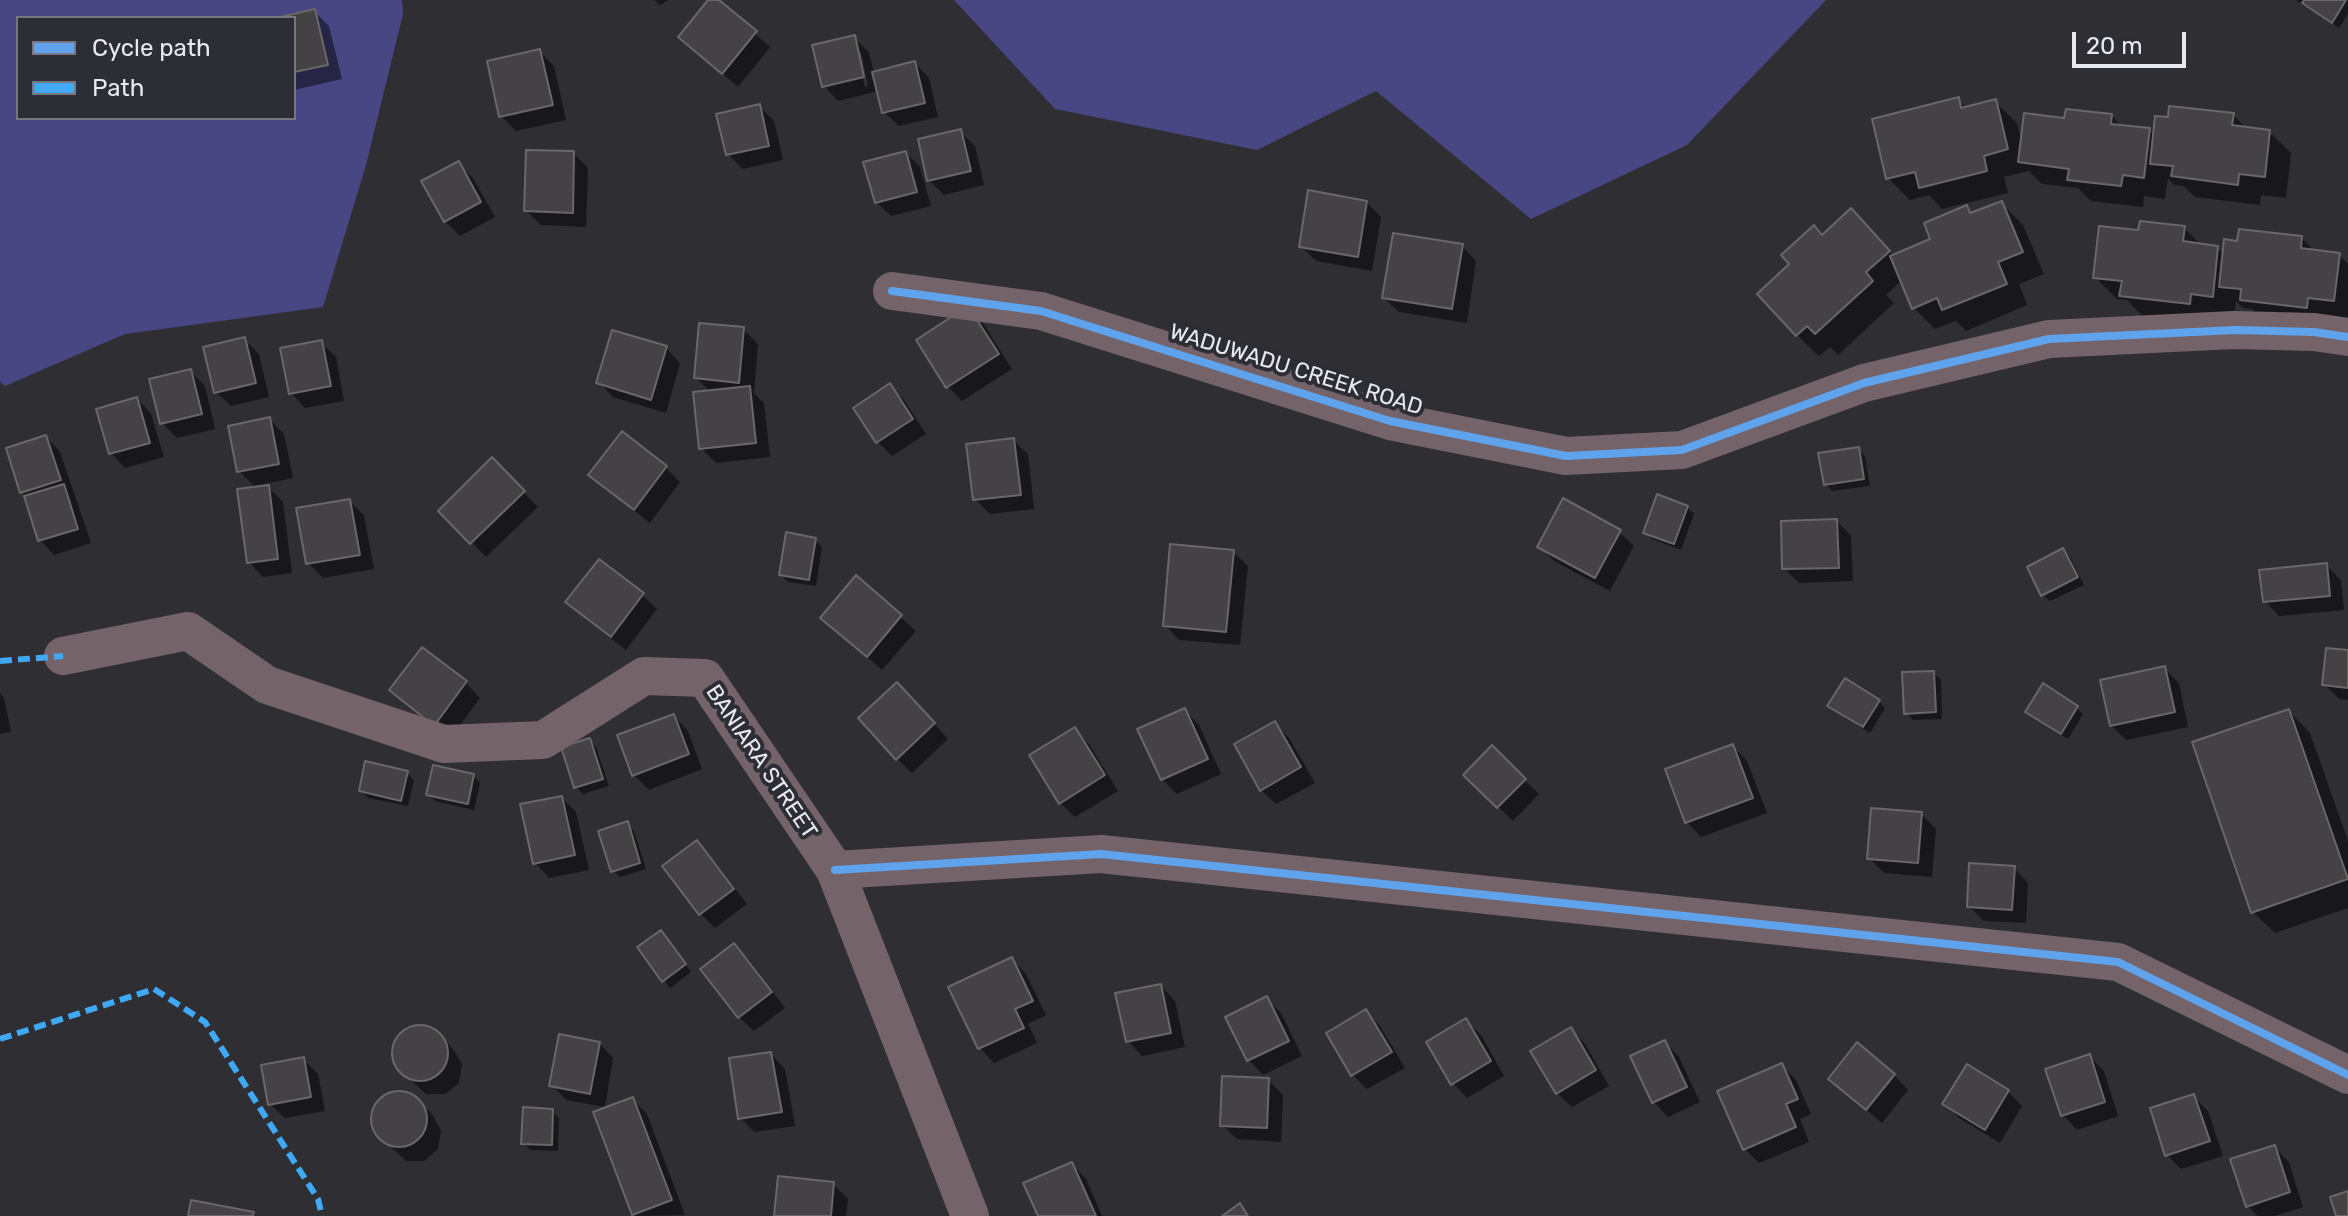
<!DOCTYPE html>
<style>
body{margin:0}
#map{position:relative;width:2348px;height:1216px;overflow:hidden;background:#2e2e33;font-family:Rubik,sans-serif}
canvas{display:block}
.legend{position:absolute;left:16px;top:16px;width:280px;height:104px;box-sizing:border-box;background:#2c2d35;border:2px solid #77787f;margin:0;padding:10px 14px;list-style:none;font-size:24px;color:#e8e9ee}
.legend li{display:flex;align-items:center;gap:16px;height:40px}
.legend b{width:40px;border:2px solid #77787f}
.scale{position:absolute;left:2072px;top:32px;width:114px;height:36px;box-sizing:border-box;border:4px solid #e8e9ee;border-top:0;padding-left:10px;font-size:24px;line-height:28px;white-space:nowrap;color:#e8e9ee;-webkit-text-stroke:6px #2c2d35;paint-order:stroke}
</style>
<div id="map">
<canvas width="2348" height="1216"></canvas>
<ul class="legend">
<li><b style="height:10px;background:#60a3ed"></b>Cycle path</li>
<li><b style="height:10px;background:#3fa9f5"></b>Path</li>
</ul>
<div class="scale">20 m</div>
</div>
<script>
const g = document.querySelector('canvas').getContext('2d');
g.lineJoin = 'round';
function fillPath(path, color) { g.fillStyle = color; g.fill(path, 'evenodd'); }
function strokePath(path, color, width, dash) { g.strokeStyle = color; g.lineWidth = width; g.lineCap = dash ? 'butt' : 'round'; g.setLineDash(dash || []); g.stroke(path); }
function drawText(font, color, halo, rows, align = 'center') {
  g.font = font + ' Rubik,sans-serif'; g.lineWidth = 8; g.setLineDash([]); g.textBaseline = 'middle'; g.strokeStyle = halo; g.fillStyle = color; for (const [text, x, y, turn = 0] of rows) {
    g.save(); g.translate(x, y); g.rotate((+turn || 0) * Math.PI / 180); g.textAlign = isNaN(turn) ? turn : align; if (halo) g.strokeText(text, 0, 0); g.fillText(text, 0, 0); g.restore();
  }
}
fillPath(new Path2D(`
 M 0,0 L 402,0 L 403,14 L 366,165 L 323,307 L 125,334 L 5,386 L 0,382 ZM 18,18 L 294,18 L 294,118 L 18,118 Z
 M 954,0 L 1826,0 L 1687,145 L 1531,219 L 1376,91 L 1257,150 L 1055,109 Z`), '#484783');
fillPath(new Path2D(`
 M 654,0 L 669,0 L 660,5 Z
 M 711,0 L 716,0 L 770,47 L 738,87 L 681,37 Z
 M 2296,0 L 2348,0 L 2348,14 L 2339,28 L 2306,4 L 2304,6 Z
 M 314,11 L 329,26 L 342,79 L 294,90 L 294,18 L 285,18 Z
 M 854,38 L 869,52 L 874,74 L 915,63 L 929,78 L 938,117 L 899,126 L 884,112 L 879,91 L 838,101 L 824,86 ZM 857,52 L 861,52 L 868,86 L 865,87 Z
 M 540,52 L 554,66 L 566,120 L 516,131 L 501,116 Z
 M 1958,100 L 1967,108 L 1995,102 L 2017,123 L 2022,144 L 2066,120 L 2112,116 L 2122,127 L 2149,130 L 2155,136 L 2233,115 L 2247,129 L 2269,132 L 2291,153 L 2286,198 L 2261,195 L 2260,205 L 2195,197 L 2184,186 L 2174,185 L 2168,178 L 2165,199 L 2144,196 L 2143,207 L 2091,201 L 2078,188 L 2042,184 L 2029,171 L 2004,177 L 2008,193 L 1942,209 L 1929,195 L 1910,200 L 1888,178 Z
 M 759,106 L 774,121 L 783,160 L 743,169 L 728,154 Z
 M 960,132 L 975,146 L 984,185 L 944,195 L 929,180 Z
 M 573,153 L 588,168 L 586,227 L 541,225 L 526,211 Z
 M 906,153 L 920,167 L 931,206 L 891,216 L 876,202 Z
 M 458,163 L 473,178 L 495,217 L 460,236 L 445,221 Z
 M 1366,202 L 1381,217 L 1372,271 L 1316,261 L 1301,246 Z
 M 2001,203 L 2023,225 L 2044,274 L 2019,284 L 2027,305 L 1966,331 L 1956,321 L 1935,329 L 1913,307 L 1902,280 L 1886,295 L 1894,303 L 1838,355 L 1830,347 L 1819,356 L 1797,335 L 1822,237 L 1872,232 L 1895,257 L 1933,241 L 1966,207 L 1973,214 Z
 M 2184,228 L 2202,246 L 2217,248 L 2225,255 L 2239,243 L 2302,238 L 2315,252 L 2339,255 L 2348,264 L 2348,321 L 2264,321 L 2252,309 L 2243,308 L 2236,301 L 2234,318 L 2143,317 L 2127,300 L 2117,299 L 2095,277 L 2140,233 Z
 M 1462,246 L 1476,261 L 1467,323 L 1399,312 L 1384,298 Z
 M 968,309 L 983,323 L 1012,369 L 962,401 L 948,387 Z
 M 743,329 L 758,344 L 754,393 L 764,403 L 770,457 L 716,463 L 701,448 L 711,392 L 696,378 Z
 M 244,339 L 259,354 L 269,397 L 231,406 L 216,392 Z
 M 321,343 L 336,357 L 344,401 L 305,408 L 291,393 Z
 M 666,348 L 680,363 L 666,413 L 613,397 L 599,382 Z
 M 190,371 L 205,386 L 215,429 L 177,438 L 162,423 Z
 M 890,386 L 904,400 L 926,434 L 892,456 L 878,442 L 856,408 Z
 M 137,399 L 151,414 L 164,457 L 125,468 L 111,453 Z
 M 270,420 L 284,434 L 293,478 L 254,486 L 239,471 Z
 M 623,434 L 666,468 L 680,482 L 650,523 L 606,489 L 591,475 Z
 M 46,437 L 60,452 L 91,543 L 54,555 L 40,540 L 26,496 L 21,492 Z
 M 1013,440 L 1028,454 L 1034,509 L 990,514 L 975,499 Z
 M 1858,449 L 1865,456 L 1870,486 L 1832,491 L 1826,484 Z
 M 492,460 L 538,507 L 486,557 L 441,511 Z
 M 268,487 L 283,502 L 292,573 L 263,577 L 249,562 Z
 M 349,501 L 364,515 L 374,569 L 323,578 L 308,563 Z
 M 1687,507 L 1694,514 L 1681,550 L 1652,539 L 1645,532 Z
 M 1837,521 L 1851,536 L 1853,581 L 1799,583 L 1784,568 Z
 M 1619,532 L 1634,546 L 1610,591 L 1554,561 L 1539,546 Z
 M 815,540 L 822,547 L 816,586 L 788,582 L 781,575 Z
 M 2063,550 L 2070,557 L 2084,585 L 2050,601 L 2043,595 Z
 M 1233,552 L 1248,566 L 1240,645 L 1179,640 L 1165,625 Z
 M 2326,565 L 2341,580 L 2344,610 L 2279,616 L 2265,601 Z
 M 856,578 L 916,631 L 882,670 L 838,632 Z
 M 642,595 L 657,609 L 626,650 L 583,617 L 568,602 Z
 M 422,650 L 466,683 L 480,698 L 450,739 L 406,705 L 391,690 Z
 M 2348,652 L 2348,700 L 2339,699 L 2324,684 Z
 M 2164,668 L 2179,683 L 2188,727 L 2126,740 L 2111,725 Z
 M 1934,673 L 1941,680 L 1942,719 L 1913,720 L 1906,713 Z
 M 0,693 L 4,698 L 11,732 L 0,734 Z
 M 912,699 L 948,739 L 912,773 L 897,759 Z
 M 1879,701 L 1885,708 L 1870,733 L 1837,712 L 1830,705 Z
 M 2076,707 L 2083,714 L 2068,739 L 2035,718 L 2028,712 Z
 M 1184,710 L 1199,725 L 1221,774 L 1177,794 L 1162,779 Z
 M 2289,711 L 2310,733 L 2348,841 L 2348,908 L 2275,933 L 2253,912 Z
 M 674,716 L 688,731 L 702,769 L 649,790 L 634,775 Z
 M 1275,723 L 1289,738 L 1315,783 L 1276,804 L 1261,790 Z
 M 1075,730 L 1089,744 L 1118,791 L 1075,817 L 1060,803 Z
 M 589,740 L 596,747 L 609,786 L 583,794 L 576,787 Z
 M 1733,746 L 1747,761 L 1767,813 L 1701,837 L 1687,822 Z
 M 1492,748 L 1539,794 L 1513,821 L 1465,775 Z
 M 407,773 L 414,780 L 408,806 L 368,798 L 361,791 Z
 M 473,776 L 480,783 L 474,810 L 435,801 L 428,795 Z
 M 562,798 L 576,812 L 589,870 L 549,878 L 535,863 Z
 M 1921,814 L 1936,829 L 1932,877 L 1884,873 L 1869,858 Z
 M 627,824 L 634,831 L 646,869 L 620,877 L 613,870 Z
 M 696,842 L 711,857 L 747,904 L 715,928 L 701,914 L 665,867 Z
 M 2014,868 L 2028,883 L 2026,923 L 1984,921 L 1969,906 Z
 M 661,932 L 691,972 L 670,988 L 639,948 Z
 M 734,946 L 749,960 L 785,1008 L 754,1031 L 739,1017 Z
 M 1012,959 L 1026,974 L 1046,1015 L 1028,1024 L 1037,1043 L 994,1063 L 980,1048 Z
 M 1161,986 L 1175,1001 L 1185,1047 L 1142,1056 L 1128,1041 Z
 M 1266,999 L 1281,1013 L 1302,1056 L 1263,1075 L 1249,1060 Z
 M 1366,1012 L 1380,1026 L 1405,1068 L 1367,1089 L 1353,1075 Z
 M 1466,1021 L 1481,1035 L 1504,1076 L 1467,1098 L 1453,1083 Z
 M 420,1026 L 437,1032 L 452,1048 L 462,1064 L 459,1083 L 445,1094 L 426,1094 L 396,1067 L 393,1049 L 402,1033 Z
 M 1570,1029 L 1585,1044 L 1609,1086 L 1572,1107 L 1557,1093 Z
 M 1665,1042 L 1679,1057 L 1700,1102 L 1668,1117 L 1654,1102 Z
 M 599,1043 L 613,1058 L 605,1107 L 566,1100 L 552,1085 Z
 M 771,1054 L 785,1069 L 795,1126 L 755,1132 L 740,1118 Z
 M 2089,1056 L 2104,1071 L 2118,1116 L 2077,1130 L 2063,1115 Z
 M 303,1059 L 318,1074 L 325,1111 L 285,1118 L 270,1104 Z
 M 1781,1065 L 1796,1080 L 1811,1114 L 1800,1119 L 1809,1142 L 1759,1163 L 1744,1148 Z
 M 1894,1075 L 1908,1090 L 1882,1123 L 1830,1079 Z
 M 1268,1080 L 1283,1095 L 1281,1142 L 1237,1139 L 1222,1125 Z
 M 2008,1092 L 2022,1106 L 2000,1143 L 1959,1118 L 1945,1103 Z
 M 399,1093 L 417,1099 L 432,1114 L 441,1131 L 438,1149 L 424,1161 L 406,1161 L 376,1133 L 373,1114 L 381,1099 Z
 M 2193,1096 L 2208,1111 L 2223,1156 L 2181,1169 L 2167,1155 Z
 M 632,1099 L 647,1114 L 685,1215 L 636,1216 L 634,1214 Z
 M 552,1111 L 559,1118 L 558,1151 L 530,1150 L 524,1143 Z
 M 2274,1147 L 2289,1162 L 2303,1207 L 2275,1216 L 2258,1216 L 2247,1206 Z
 M 1072,1164 L 1086,1179 L 1102,1216 L 1040,1216 Z
 M 833,1184 L 848,1199 L 846,1216 L 776,1216 Z`), '#0007');
const building = new Path2D(`
 M 708,0 L 719,0 L 757,31 L 722,74 L 678,37 Z
 M 2304,0 L 2346,0 L 2332,23 L 2302,3 Z
 M 315,9 L 328,65 L 294,72 L 294,18 L 276,18 Z
 M 855,35 L 864,77 L 822,87 L 812,45 Z
 M 540,49 L 553,105 L 499,117 L 487,61 Z
 M 915,61 L 925,103 L 882,113 L 872,72 Z
 M 1959,97 L 1961,108 L 1996,99 L 2008,149 L 1984,156 L 1987,171 L 1919,188 L 1915,172 L 1886,179 L 1872,119 Z
 M 760,104 L 769,146 L 726,155 L 716,114 Z
 M 2169,106 L 2234,113 L 2232,125 L 2270,130 L 2265,177 L 2239,174 L 2238,185 L 2171,176 L 2173,166 L 2150,164 L 2155,116 L 2168,117 Z
 M 2066,109 L 2112,114 L 2111,124 L 2150,128 L 2144,178 L 2123,175 L 2121,186 L 2067,180 L 2069,169 L 2018,162 L 2024,113 L 2064,118 Z
 M 961,129 L 971,171 L 927,181 L 918,139 Z
 M 526,150 L 574,151 L 573,213 L 524,211 Z
 M 906,151 L 917,192 L 875,203 L 863,162 Z
 M 459,161 L 481,202 L 444,222 L 421,181 Z
 M 1308,190 L 1367,201 L 1358,257 L 1299,247 Z
 M 2002,201 L 2023,252 L 1998,262 L 2007,284 L 1942,310 L 1937,298 L 1912,309 L 1890,256 L 1930,239 L 1924,223 L 1967,205 L 1970,213 Z
 M 1851,208 L 1890,251 L 1866,272 L 1873,281 L 1815,334 L 1807,326 L 1796,336 L 1757,294 L 1789,264 L 1781,255 L 1814,225 L 1822,235 Z
 M 2140,221 L 2185,226 L 2183,241 L 2218,246 L 2213,297 L 2191,294 L 2190,304 L 2119,296 L 2122,281 L 2093,278 L 2099,226 L 2138,230 Z
 M 2239,229 L 2302,236 L 2301,248 L 2340,253 L 2334,301 L 2308,298 L 2307,308 L 2240,300 L 2241,289 L 2219,287 L 2224,239 L 2237,241 Z
 M 1393,233 L 1463,244 L 1452,309 L 1382,298 Z
 M 968,306 L 999,354 L 946,388 L 916,340 Z
 M 699,323 L 744,327 L 739,383 L 694,378 Z
 M 612,330 L 667,346 L 651,400 L 596,383 Z
 M 245,337 L 256,383 L 214,393 L 203,347 Z
 M 322,340 L 331,386 L 289,394 L 280,348 Z
 M 191,369 L 202,414 L 160,424 L 149,379 Z
 M 890,383 L 913,419 L 876,443 L 853,408 Z
 M 750,386 L 756,443 L 699,449 L 693,392 Z
 M 137,397 L 150,443 L 109,454 L 96,409 Z
 M 270,417 L 279,464 L 237,472 L 228,426 Z
 M 622,431 L 667,466 L 634,510 L 588,475 Z
 M 46,435 L 61,480 L 20,493 L 6,448 Z
 M 1014,438 L 1021,495 L 973,500 L 966,444 Z
 M 1859,447 L 1864,479 L 1824,485 L 1818,453 Z
 M 492,457 L 525,491 L 470,544 L 438,511 Z
 M 64,484 L 78,529 L 38,541 L 24,496 Z
 M 269,485 L 278,559 L 247,563 L 237,489 Z
 M 1657,494 L 1688,506 L 1674,544 L 1643,533 Z
 M 1563,498 L 1621,530 L 1595,578 L 1537,547 Z
 M 350,499 L 360,555 L 306,564 L 296,508 Z
 M 1837,519 L 1839,568 L 1782,569 L 1781,521 Z
 M 786,532 L 816,538 L 809,580 L 779,575 Z
 M 1170,544 L 1234,550 L 1226,632 L 1163,626 Z
 M 2063,548 L 2078,577 L 2041,596 L 2027,567 Z
 M 599,559 L 644,593 L 611,637 L 565,602 Z
 M 2327,563 L 2330,596 L 2263,602 L 2259,570 Z
 M 856,575 L 902,615 L 867,657 L 820,618 Z
 M 422,647 L 467,681 L 434,726 L 389,690 Z
 M 2326,648 L 2348,650 L 2348,688 L 2322,685 Z
 M 2165,666 L 2175,712 L 2110,726 L 2100,680 Z
 M 1934,671 L 1936,712 L 1904,714 L 1902,672 Z
 M 1845,678 L 1880,700 L 1863,727 L 1827,706 Z
 M 897,682 L 935,723 L 896,760 L 858,718 Z
 M 2043,683 L 2078,706 L 2061,734 L 2025,712 Z
 M 1185,708 L 1208,759 L 1161,780 L 1137,729 Z
 M 2289,709 L 2348,879 L 2251,913 L 2192,742 Z
 M 674,714 L 689,754 L 632,776 L 617,735 Z
 M 1275,721 L 1301,767 L 1260,791 L 1234,744 Z
 M 1075,727 L 1105,775 L 1059,804 L 1029,755 Z
 M 590,738 L 603,779 L 574,788 L 561,747 Z
 M 1733,744 L 1753,798 L 1685,823 L 1665,769 Z
 M 1492,745 L 1526,779 L 1497,808 L 1463,775 Z
 M 365,761 L 408,771 L 401,801 L 359,791 Z
 M 433,765 L 474,774 L 468,804 L 426,795 Z
 M 562,796 L 575,855 L 533,864 L 520,804 Z
 M 1871,808 L 1922,812 L 1918,863 L 1867,859 Z
 M 628,821 L 640,863 L 611,872 L 598,831 Z
 M 697,840 L 734,889 L 699,915 L 662,866 Z
 M 1969,863 L 2015,866 L 2012,910 L 1967,907 Z
 M 661,930 L 686,964 L 662,982 L 637,947 Z
 M 734,943 L 772,992 L 738,1018 L 700,969 Z
 M 1012,957 L 1033,1001 L 1015,1009 L 1024,1028 L 978,1049 L 948,987 Z
 M 1161,984 L 1171,1033 L 1126,1042 L 1115,993 Z
 M 1267,996 L 1289,1041 L 1247,1061 L 1225,1017 Z
 M 1366,1009 L 1392,1052 L 1351,1076 L 1326,1033 Z
 M 1466,1018 L 1491,1061 L 1451,1085 L 1426,1042 Z
 M392 1053a28 28 0 1 1 56 0a28 28 0 1 1-56 0Z
 M 1571,1027 L 1596,1070 L 1556,1094 L 1530,1051 Z
 M 559,1034 L 600,1042 L 590,1094 L 549,1086 Z
 M 1665,1040 L 1687,1087 L 1652,1103 L 1630,1056 Z
 M 1857,1042 L 1895,1074 L 1866,1110 L 1828,1079 Z
 M 771,1052 L 782,1112 L 738,1119 L 729,1058 Z
 M 2090,1054 L 2105,1102 L 2061,1116 L 2045,1069 Z
 M 304,1057 L 311,1097 L 268,1105 L 261,1065 Z
 M 1782,1063 L 1798,1099 L 1786,1104 L 1796,1127 L 1743,1150 L 1717,1091 Z
 M 1967,1064 L 2009,1090 L 1985,1130 L 1942,1104 Z
 M 1222,1076 L 1269,1078 L 1267,1128 L 1220,1126 Z
 M371 1119a28 28 0 1 1 56 0a28 28 0 1 1-56 0Z
 M 2194,1094 L 2210,1141 L 2165,1156 L 2150,1108 Z
 M 633,1097 L 672,1200 L 632,1215 L 593,1112 Z
 M 523,1107 L 553,1109 L 552,1145 L 521,1144 Z
 M 2275,1145 L 2290,1192 L 2246,1207 L 2230,1159 Z
 M 1072,1162 L 1096,1216 L 1038,1216 L 1023,1183 Z
 M 778,1176 L 834,1182 L 831,1216 L 774,1216 Z
 M 2348,1191 L 2348,1216 L 2336,1216 L 2330,1197 Z
 M 191,1200 L 254,1212 L 253,1216 L 188,1216 Z
 M 1240,1203 L 1248,1216 L 1222,1216 Z`);
fillPath(building, '#444244');
strokePath(building, '#696768', 2);
strokePath(new Path2D(`
 M 892,291 L 1041,311 L 1390,421 L 1566,456 L 1682,450 L 1864,383 L 2049,339 L 2234,330 L 2314,332 L 2348,337
 M 63,656 L 188,631 L 267,685 L 444,744 L 543,740 L 644,676 L 705,678 L 835,870 L 970,1216
 M 835,870 L 1101,854 L 2118,962 L 2348,1075`), '#746369', 38);
strokePath(new Path2D(`
 M 0,661 L 63,656
 M 0,1039 L 154,989 L 205,1022 L 318,1199 L 322,1216`), '#3fa9f5', 6, [12, 6]);
strokePath(new Path2D(`
 M 892,291 L 1041,311 L 1390,421 L 1566,456 L 1682,450 L 1864,383 L 2049,339 L 2234,330 L 2314,332 L 2348,337
 M 835,870 L 1101,854 L 2118,962 L 2348,1075`), '#60a3ed', 8);
drawText('22px', '#e8e9ee', '#2c2d35', [
 ["WADUWADU CREEK ROAD",1296,370,17],
 ["BANIARA STREET",761,762,56]
]);
</script>
